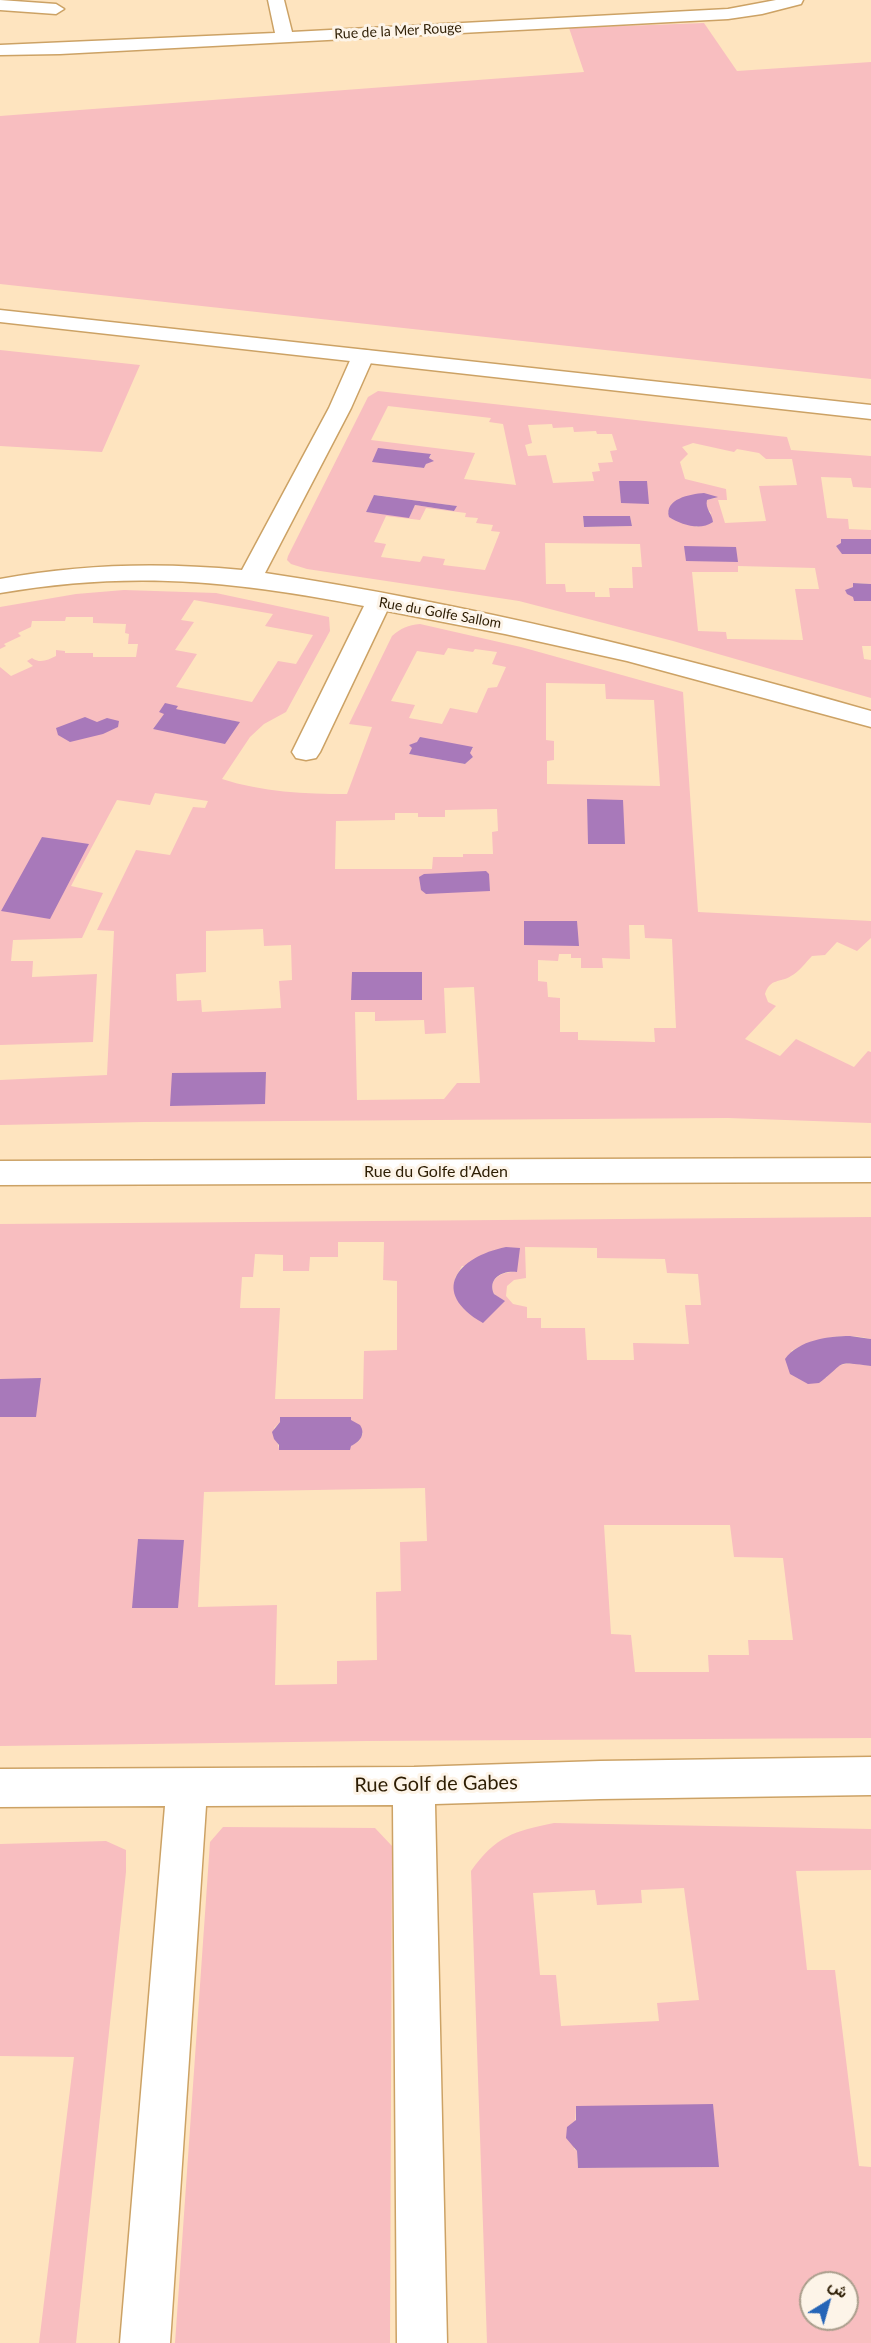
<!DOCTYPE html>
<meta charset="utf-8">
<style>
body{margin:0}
#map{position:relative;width:871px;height:2343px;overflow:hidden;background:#fee4bf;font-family:Lato,Vazirmatn,sans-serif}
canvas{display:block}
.north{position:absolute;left:799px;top:2271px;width:60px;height:60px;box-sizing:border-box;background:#fdf4e8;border:2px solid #aa9e8c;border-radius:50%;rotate:37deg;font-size:16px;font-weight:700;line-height:24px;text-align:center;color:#2d1d03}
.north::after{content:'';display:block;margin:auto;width:21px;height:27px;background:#2665b7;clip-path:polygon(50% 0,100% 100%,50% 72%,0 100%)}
</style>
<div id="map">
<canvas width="871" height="2343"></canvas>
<div class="north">ش</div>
</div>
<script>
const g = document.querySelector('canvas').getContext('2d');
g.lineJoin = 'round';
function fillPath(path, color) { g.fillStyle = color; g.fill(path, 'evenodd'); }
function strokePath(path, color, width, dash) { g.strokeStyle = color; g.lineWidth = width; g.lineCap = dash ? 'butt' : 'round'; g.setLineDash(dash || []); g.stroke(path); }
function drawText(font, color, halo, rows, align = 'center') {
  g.font = font + ' Lato,sans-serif'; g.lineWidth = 6; g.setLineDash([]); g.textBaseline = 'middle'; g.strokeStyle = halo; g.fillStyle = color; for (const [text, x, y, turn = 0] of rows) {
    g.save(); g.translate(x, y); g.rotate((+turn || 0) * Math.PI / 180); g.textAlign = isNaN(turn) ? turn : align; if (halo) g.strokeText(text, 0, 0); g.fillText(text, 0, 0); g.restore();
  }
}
fillPath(new Path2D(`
 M 704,23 L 737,71 L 871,62 L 871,379 L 0,284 L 0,116 L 584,72 L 569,28 Z
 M 0,350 L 140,365 L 102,452 L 0,446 Z
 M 378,391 L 787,437 L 791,450 L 871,456 L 871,488 L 853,487 L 851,478 L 821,477 L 827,518 L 848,519 L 849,529 L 871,530 L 871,539 L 841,539 L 842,544 L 836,546 L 843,554 L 871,554 L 871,584 L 853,583 L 853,587 L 845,590 L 854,597 L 854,601 L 871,601 L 871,646 L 862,646 L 864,659 L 871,660 L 871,698 L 673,641 L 519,601 L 307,569 L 291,564 L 287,560 L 288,556 L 368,397 ZM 388,406 L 491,418 L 489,422 L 503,424 L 516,485 L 464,479 L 475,453 L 371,440 ZM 552,424 L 553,428 L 573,427 L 574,432 L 596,431 L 597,434 L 612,434 L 617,450 L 610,451 L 613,462 L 598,463 L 600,471 L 592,472 L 594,481 L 553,483 L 546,455 L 528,456 L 525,445 L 532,443 L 528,425 ZM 693,443 L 734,452 L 737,449 L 759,453 L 766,459 L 792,459 L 797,485 L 759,486 L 766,521 L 725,523 L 718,500 L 727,500 L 726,489 L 685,479 L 680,462 L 688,454 L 682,447 ZM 431,455 L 424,468 L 372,461 ZM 375,495 L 456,506 L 454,511 L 415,505 L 409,517 L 366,512 ZM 684,497 L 715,498 L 707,500 L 706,507 L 711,513 L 697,527 L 668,513 L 671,505 ZM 426,508 L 466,513 L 465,517 L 478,518 L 476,523 L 493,525 L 491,531 L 500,532 L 485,570 L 443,565 L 445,559 L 423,556 L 420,562 L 381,557 L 386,544 L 374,542 L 386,516 L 420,520 ZM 583,516 L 630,516 L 632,526 L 584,527 ZM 545,543 L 640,544 L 642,567 L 632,567 L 633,588 L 609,588 L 610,597 L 595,597 L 595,592 L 566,592 L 565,584 L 546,584 ZM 738,566 L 815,568 L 819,589 L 795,589 L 803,640 L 727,639 L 726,632 L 698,631 L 692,572 L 738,572 Z
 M 124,590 L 216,593 L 329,617 L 330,631 L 286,712 L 264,724 L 250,737 L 222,779 C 262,792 305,794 347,794 L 372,727 L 349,724 L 392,636 C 401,628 408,625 420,624 L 521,647 L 683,692 L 698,912 L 871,921 L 871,938 L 857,951 L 837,942 L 825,955 L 812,956 C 806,962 799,972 791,976 C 780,983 770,978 765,994 L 768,1002 L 776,1006 L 745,1039 L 780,1056 L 796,1039 L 854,1067 L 868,1051 L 871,1052 L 871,1123 L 728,1118 L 144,1122 L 0,1125 L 0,1080 L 107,1075 L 114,931 L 97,930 L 136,850 L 170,855 L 193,807 L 205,808 L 208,801 L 155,793 L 150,805 L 117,800 L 71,886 L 103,893 L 82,938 L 13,940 L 11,961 L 33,961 L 32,977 L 97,974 L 93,1042 L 0,1045 L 0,667 L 11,676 L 33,666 L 27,661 L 32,658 C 40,664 48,660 56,656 L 56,650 L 65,651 L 65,653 L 93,653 L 93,657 L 136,657 L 138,644 L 128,644 L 129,634 L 125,633 L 126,624 L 93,623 L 93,617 L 66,617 L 65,621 L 32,621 L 31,627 L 18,633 L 21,636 L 4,644 L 6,646 L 0,649 L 0,607 L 76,594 ZM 194,600 L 273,614 L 265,626 L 313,635 L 296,664 L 278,661 L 252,702 L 176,687 L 197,654 L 175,650 L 194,622 L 181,620 ZM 448,648 L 473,652 L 475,649 L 497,652 L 492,664 L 506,667 L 497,687 L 488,688 L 477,713 L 450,708 L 442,724 L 409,718 L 415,705 L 391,701 L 417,651 L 444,655 ZM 546,683 L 605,684 L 606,699 L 654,700 L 660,786 L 547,784 L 547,761 L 554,760 L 554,741 L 546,740 ZM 176,709 L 239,722 L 153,729 L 165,713 ZM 417,742 L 473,748 L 469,754 L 473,757 L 465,764 L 409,754 ZM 497,809 L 498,831 L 492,832 L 493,854 L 463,854 L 463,857 L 433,857 L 432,869 L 335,869 L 336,821 L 395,820 L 395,813 L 418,813 L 418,817 L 445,817 L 445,810 ZM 629,925 L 644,925 L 645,938 L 672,939 L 676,1028 L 654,1028 L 655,1042 L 578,1040 L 578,1032 L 560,1032 L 560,998 L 548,997 L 547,982 L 538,981 L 538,960 L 558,961 L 559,954 L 571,954 L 571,958 L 581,958 L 581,968 L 603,968 L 602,958 L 630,959 ZM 263,929 L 264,946 L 291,945 L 292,980 L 279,981 L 281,1008 L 202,1012 L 201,1000 L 177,1001 L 176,974 L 206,972 L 206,931 ZM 474,987 L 480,1083 L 457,1083 L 444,1099 L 357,1100 L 355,1012 L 375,1012 L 375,1021 L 424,1020 L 425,1034 L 446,1033 L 444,988 Z
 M 871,1217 L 871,1339 C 844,1332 815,1338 791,1351 L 826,1378 C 838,1359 852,1363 871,1366 L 871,1738 L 367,1741 L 0,1746 L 0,1224 ZM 338,1242 L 384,1242 L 383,1280 L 397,1281 L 397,1350 L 364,1351 L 363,1399 L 275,1399 L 280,1308 L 240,1308 L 242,1277 L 253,1277 L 255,1254 L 283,1255 L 283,1271 L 309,1271 L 310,1257 L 338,1257 ZM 525,1247 L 597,1248 L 597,1258 L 665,1259 L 667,1273 L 698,1274 L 701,1305 L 685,1305 L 689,1344 L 633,1343 L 634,1360 L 587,1360 L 585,1328 L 541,1328 L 541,1318 L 527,1318 L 527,1307 L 513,1304 L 506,1296 L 507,1286 L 514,1280 L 526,1278 ZM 462,1266 L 517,1272 C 503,1271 487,1278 494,1294 L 504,1301 L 454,1291 L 455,1278 ZM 280,1422 L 363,1433 L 359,1441 L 351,1446 L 279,1449 L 274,1428 ZM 425,1488 L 427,1541 L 400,1542 L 401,1591 L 376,1592 L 377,1660 L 337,1661 L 337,1684 L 275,1685 L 277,1605 L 198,1607 L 204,1492 ZM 604,1525 L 730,1525 L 734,1557 L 783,1558 L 793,1640 L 748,1640 L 749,1655 L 708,1655 L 709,1672 L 635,1672 L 631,1635 L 611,1634 Z
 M 554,1823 L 871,1829 L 871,1870 L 796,1871 L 807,1970 L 835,1970 L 859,2166 L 871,2167 L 871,2343 L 487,2343 L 471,1871 C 496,1836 514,1831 554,1823 ZM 684,1888 L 699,2000 L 657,2003 L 659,2021 L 561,2026 L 556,1975 L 540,1975 L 533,1893 L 595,1890 L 597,1905 L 642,1903 L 641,1890 ZM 576,2106 L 719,2167 L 578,2168 L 577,2151 L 574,2149 ZM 811,2283 L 847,2283 L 847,2319 L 811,2319 Z
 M 223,1827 L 375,1828 L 392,1846 L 390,2343 L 175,2343 L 210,1842 Z
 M 106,1841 L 126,1850 L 126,1872 L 76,2343 L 39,2343 L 74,2057 L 0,2056 L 0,1844 Z`), '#f8bec0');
fillPath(new Path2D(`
 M 378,448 L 431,454 L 429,458 L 434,461 L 426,464 L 424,468 L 372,462 Z
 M 619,481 L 647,481 L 649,504 L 621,503 Z
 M 704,493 L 718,497 L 707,500 C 705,509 712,513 713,522 C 700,531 682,525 669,517 C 664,499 690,494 704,493 Z
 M 374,495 L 457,506 L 454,511 L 415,505 L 409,518 L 366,512 Z
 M 583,516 L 630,516 L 632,526 L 584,527 Z
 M 841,539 L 871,539 L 871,554 L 842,554 L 836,546 L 841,543 Z
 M 684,546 L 736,547 L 738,562 L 686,561 Z
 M 853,583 L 871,584 L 871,601 L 854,601 L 853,597 L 847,594 L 845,590 L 853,587 Z
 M 165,703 L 178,706 L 176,709 L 240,722 L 225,744 L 153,729 L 164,714 L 159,712 Z
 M 85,717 L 97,722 L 107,718 L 119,721 L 118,727 L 103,734 L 70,742 L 58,735 L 56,728 Z
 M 420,737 L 473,747 L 470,753 L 473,757 L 465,764 L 409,754 L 412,748 L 409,745 L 417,742 Z
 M 587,799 L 623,800 L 625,844 L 588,844 Z
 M 42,837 L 89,844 L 50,919 L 1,911 Z
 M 486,871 L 489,874 L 490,891 L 426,894 L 421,890 L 419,877 L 424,874 Z
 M 524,921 L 577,921 L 579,946 L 524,945 Z
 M 352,972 L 422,972 L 422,1000 L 351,1000 Z
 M 266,1072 L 265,1104 L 170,1106 L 172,1073 Z
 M 506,1247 L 520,1248 L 517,1272 C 503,1270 487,1278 494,1294 L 505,1301 L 483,1323 C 429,1292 457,1257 506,1247 Z
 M 850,1336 L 871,1339 L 871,1366 C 833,1361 847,1362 819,1383 L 808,1384 L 790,1374 L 785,1359 C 799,1340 828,1336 850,1336 Z
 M 41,1378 L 36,1417 L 0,1417 L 0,1379 Z
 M 280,1417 L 351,1417 L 351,1420 L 360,1425 C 366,1434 360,1442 351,1446 L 350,1450 L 279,1450 L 279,1445 L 274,1439 L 272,1432 L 280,1422 Z
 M 138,1539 L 184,1540 L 178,1608 L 132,1608 Z
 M 713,2104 L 719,2167 L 578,2168 L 577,2151 L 566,2138 L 567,2127 L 576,2120 L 576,2106 Z`), '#a879ba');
const minor = new Path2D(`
 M 0,0 L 56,4 L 64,9 L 56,14 L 0,10 Z
 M 268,0 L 284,0 L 292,32 L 728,9 L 776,0 L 803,0 L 801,4 L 762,14 L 728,19 L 60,54 L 0,55 L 0,45 L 275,33 Z
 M 363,350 L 371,351 L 374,356 L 351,408 L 265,573 C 470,604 672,654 871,711 L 871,727 L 627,661 L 505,634 L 387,611 L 320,752 L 316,758 L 306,760 L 296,758 L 292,752 L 364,606 C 235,581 131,570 0,593 L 0,579 C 81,564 160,562 242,570 L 329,408 L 352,356 L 355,351 Z
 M 871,1158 L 871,1182 L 0,1185 L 0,1161 Z
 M 871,1757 L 871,1795 L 600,1799 L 435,1804 L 447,2343 L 397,2343 L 393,1805 L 206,1806 L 170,2343 L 120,2343 L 165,1806 L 0,1807 L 0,1769 L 414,1767 L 600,1761 Z`);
const primary = new Path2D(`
 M 0,310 L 871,405 L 871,419 L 0,322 Z`);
strokePath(minor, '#cca265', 3);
strokePath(primary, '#cca265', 3);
fillPath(minor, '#fff');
fillPath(primary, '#fff');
drawText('14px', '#2d1d03', '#fdf4e8', [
 ["Rue de la Mer Rouge",398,31,-3],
 ["Rue du Golfe Sallom",440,613,10]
]);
drawText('16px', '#2d1d03', '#fdf4e8', [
 ["Rue du Golfe d'Aden",436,1172]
]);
drawText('20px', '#2d1d03', '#fdf4e8', [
 ["Rue Golf de Gabes",436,1784,-1]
]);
</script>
